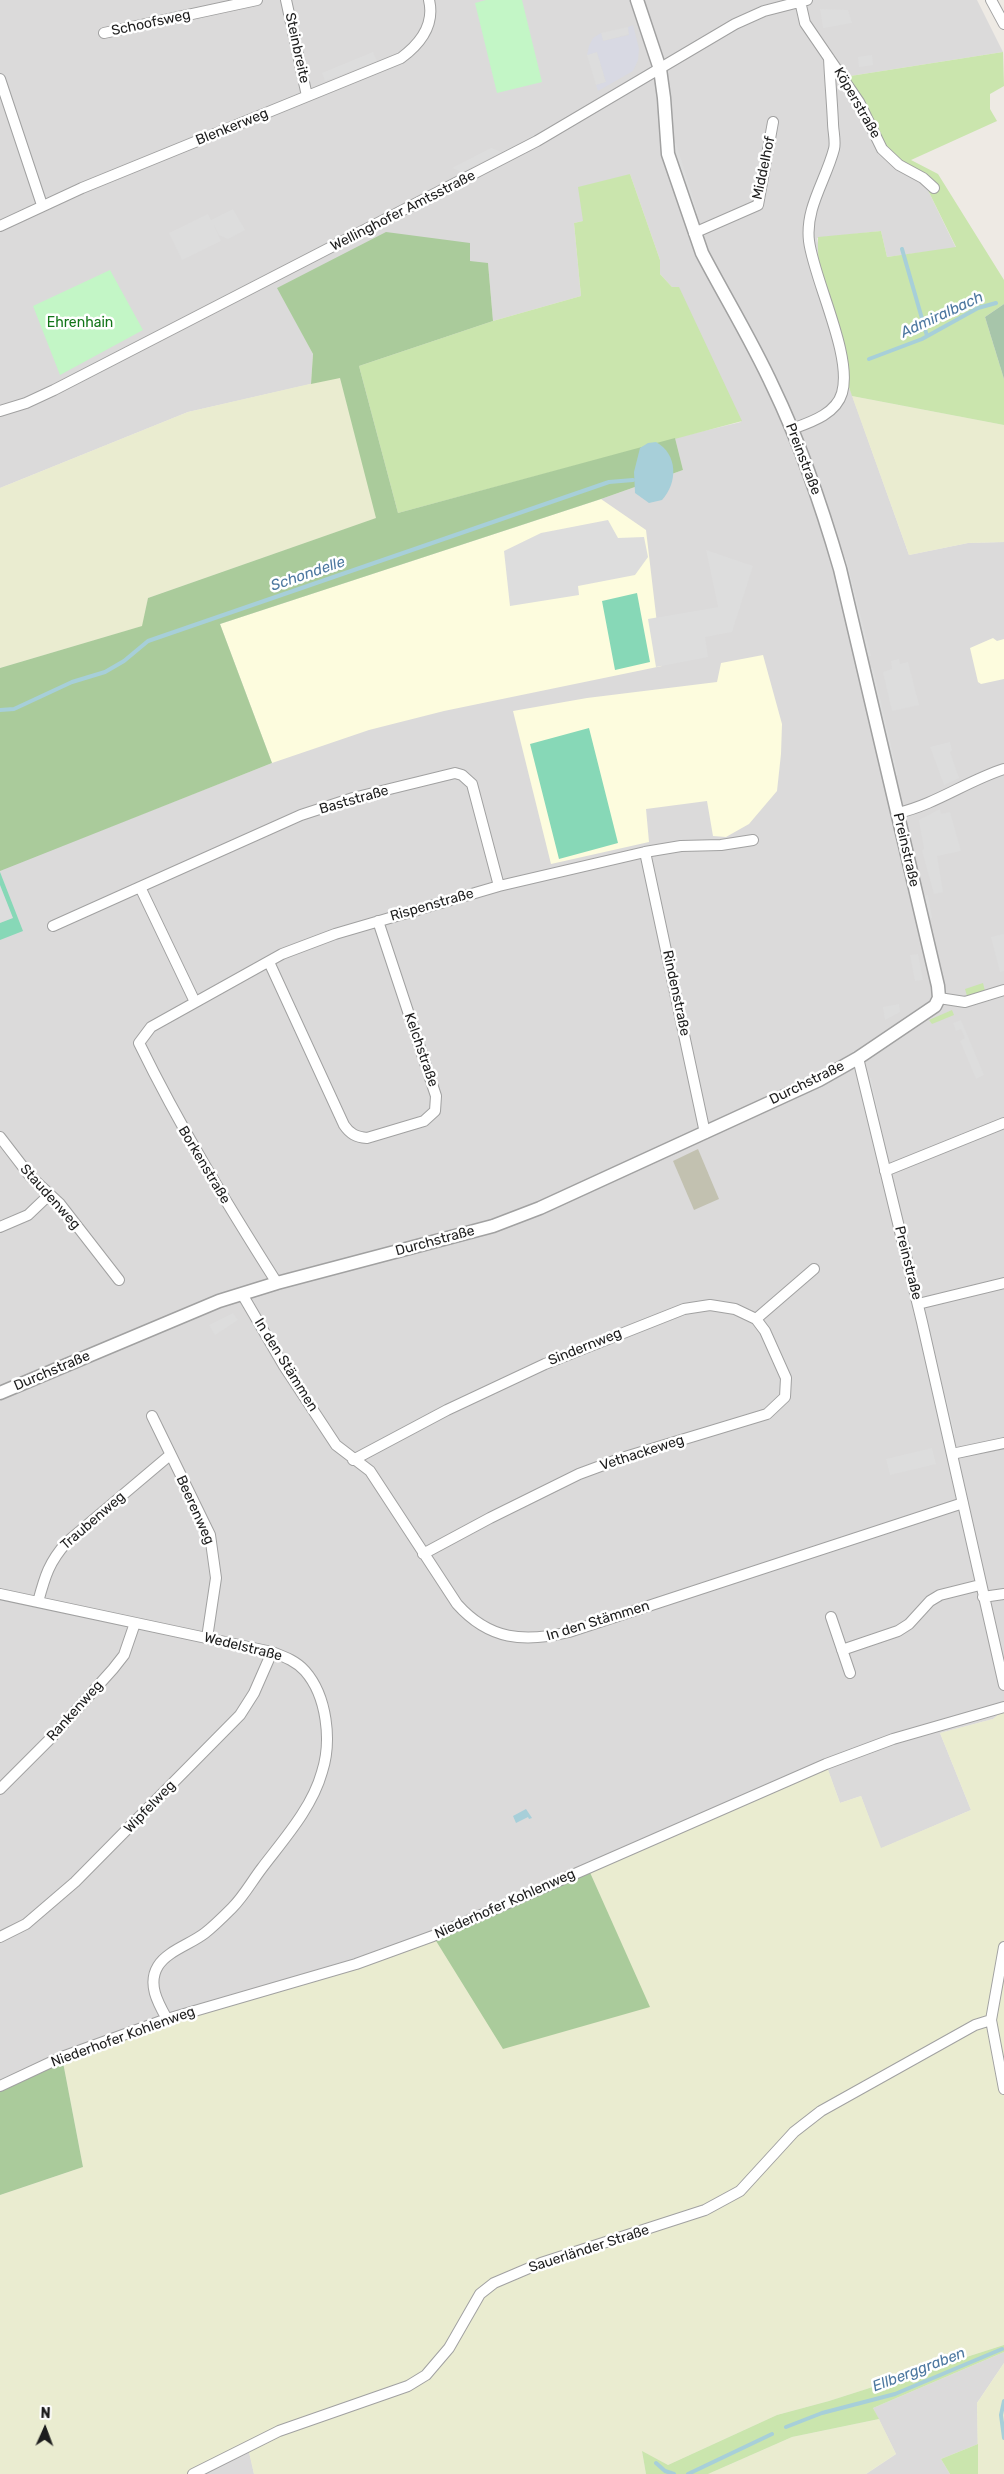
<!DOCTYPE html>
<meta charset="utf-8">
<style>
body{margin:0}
#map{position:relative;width:1004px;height:2474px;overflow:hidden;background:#eeeae4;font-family:Rubik,sans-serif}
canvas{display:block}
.north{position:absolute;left:20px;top:2404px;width:50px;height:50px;-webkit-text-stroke:4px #fff;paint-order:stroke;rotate:2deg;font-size:14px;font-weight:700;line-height:20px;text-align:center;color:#1d1d1d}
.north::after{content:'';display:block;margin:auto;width:18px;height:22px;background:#1d1d1d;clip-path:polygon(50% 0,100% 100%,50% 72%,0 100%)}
</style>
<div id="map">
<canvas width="1004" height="2474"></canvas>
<div class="north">N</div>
</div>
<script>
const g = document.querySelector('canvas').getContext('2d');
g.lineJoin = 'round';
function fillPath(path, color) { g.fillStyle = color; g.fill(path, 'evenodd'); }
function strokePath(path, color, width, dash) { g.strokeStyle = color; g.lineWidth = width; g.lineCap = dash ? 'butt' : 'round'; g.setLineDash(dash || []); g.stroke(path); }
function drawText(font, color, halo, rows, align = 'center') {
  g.font = font + ' Rubik,sans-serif'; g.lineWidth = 5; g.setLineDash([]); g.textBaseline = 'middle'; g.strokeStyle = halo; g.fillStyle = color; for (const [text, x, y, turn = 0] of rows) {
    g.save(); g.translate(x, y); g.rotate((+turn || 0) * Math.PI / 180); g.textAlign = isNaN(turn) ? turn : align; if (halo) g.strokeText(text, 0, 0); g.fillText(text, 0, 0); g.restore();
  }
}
fillPath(new Path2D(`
 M 0,0 L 977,0 L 1003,52 L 844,77 L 921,176 L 956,248 L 887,257 L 881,231 L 817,238 L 842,367 L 909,555 L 968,543 L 1004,542 L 1004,1710 L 993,1719 L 940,1733 L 971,1810 L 880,1849 L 861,1796 L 840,1803 L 826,1765 L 433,1936 L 0,2086 L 0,870 L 272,763 L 220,624 L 601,499 L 683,470 L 675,438 L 741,422 L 672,287 L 660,274 L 660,260 L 630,174 L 583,221 L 574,223 L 581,296 L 493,321 L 488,263 L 278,288 L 313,354 L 311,384 L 188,412 L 0,488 Z
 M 1004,2352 L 1004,2363 L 977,2403 L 978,2444 L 941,2459 L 950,2474 L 866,2474 L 896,2454 L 873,2408 Z
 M 248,2447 L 254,2474 L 193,2474 Z`), '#dbdada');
fillPath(new Path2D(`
 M 601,499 L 646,530 L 662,666 L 444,711 L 369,730 L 272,763 L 220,624 Z
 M 993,638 L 997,641 L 1004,639 L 1004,679 L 981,684 L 978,682 L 970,648 Z
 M 763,655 L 782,724 L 781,754 L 777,791 L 749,824 L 726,837 L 713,836 L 707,801 L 646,809 L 649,842 L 551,864 L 513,711 L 587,698 L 717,682 L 721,663 Z`), '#fdfcde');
fillPath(new Path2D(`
 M 698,1149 L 719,1199 L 694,1210 L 673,1161 Z`), '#c2c1b0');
fillPath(new Path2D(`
 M 340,377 L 377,518 L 148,598 L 143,626 L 0,668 L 0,488 L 188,412 Z
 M 852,396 L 1004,425 L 1004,542 L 968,543 L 909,555 Z
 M 1004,1710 L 1004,2345 L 829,2401 L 777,2415 L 668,2465 L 642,2452 L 646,2474 L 254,2474 L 248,2448 L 193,2474 L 0,2474 L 0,2195 L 83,2167 L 62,2057 L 433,1936 L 649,2007 L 588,1868 L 826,1764 L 840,1803 L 861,1796 L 881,1848 L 971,1810 L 940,1733 L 993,1719 Z
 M 1004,2363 L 1004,2474 L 978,2474 L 977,2403 Z
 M 879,2419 L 896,2454 L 866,2474 L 708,2474 L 792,2437 Z`), '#eaecd0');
fillPath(new Path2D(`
 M 1003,52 L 1004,86 L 990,94 L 990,109 L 997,121 L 911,160 L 938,174 L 1004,280 L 1004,304 L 985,317 L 1004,379 L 1004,425 L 852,396 C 837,351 816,284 818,237 L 881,231 L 887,257 L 956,247 L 921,176 L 884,149 L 844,77 Z
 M 630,174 L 660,260 L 660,274 L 672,287 L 679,287 L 742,421 L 398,513 L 359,366 L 493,321 L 581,296 L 574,223 L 583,221 L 578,187 Z
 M 983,983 L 985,991 L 967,996 L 965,989 Z
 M 952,1010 L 954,1015 L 932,1024 L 929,1020 Z
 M 1004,2345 L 1004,2352 L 873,2408 L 879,2419 L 792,2437 L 708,2474 L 646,2474 L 642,2451 L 668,2465 L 777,2415 L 829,2401 Z
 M 978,2444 L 978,2474 L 950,2474 L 941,2459 Z`), '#cae5ad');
fillPath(new Path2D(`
 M 386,232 L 470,243 L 470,261 L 488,263 L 493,321 L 359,366 L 398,513 L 675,438 L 683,470 L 601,499 L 220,624 L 272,763 L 0,871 L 0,668 L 142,626 L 148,598 L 376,518 L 340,378 L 311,384 L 313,354 L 277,288 Z
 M 588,1868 L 650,2007 L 503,2049 L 433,1936 Z
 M 62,2057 L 83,2167 L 0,2195 L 0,2086 Z`), '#aacb9b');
fillPath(new Path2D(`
 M 1004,304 L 1004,379 L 985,317 Z`), '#a7c5aa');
fillPath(new Path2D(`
 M 486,0 L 522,0 L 542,82 L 497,93 L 475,3 Z
 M 110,270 L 143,330 L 60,375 L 33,306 Z`), '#c3f6c6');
fillPath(new Path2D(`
 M 637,593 L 650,662 L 615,670 L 602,601 Z
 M 589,728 L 618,843 L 559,859 L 530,744 Z
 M 0,872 L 23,931 L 0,940 Z`), '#87d8b7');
fillPath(new Path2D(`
 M 820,9 L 848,10 L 852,23 L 823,28 Z
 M 628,27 L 629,34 L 603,41 L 601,33 Z
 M 373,52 L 377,61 L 325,81 L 322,73 Z
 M 597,52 L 606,82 L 596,85 L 587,55 Z
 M 872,55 L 873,65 L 859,67 L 858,57 Z
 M 676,143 L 698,214 L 694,215 L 672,144 Z
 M 491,148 L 502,152 L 462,172 L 452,168 Z
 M 233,209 L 245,230 L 228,239 L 219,235 L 213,223 L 221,241 L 182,260 L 169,233 L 208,214 L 211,220 Z
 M 608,520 L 618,538 L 644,537 L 648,557 L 635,575 L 578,586 L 579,595 L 510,606 L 504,551 L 541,533 Z
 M 706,550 L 753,566 L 732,632 L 705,637 L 708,657 L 656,667 L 648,619 L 718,607 Z
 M 843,558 L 846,558 L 871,656 L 867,657 Z
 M 899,659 L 900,664 L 908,662 L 919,705 L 892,711 L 883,672 L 892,669 L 891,661 Z
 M 873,668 L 898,775 L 895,776 L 869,669 Z
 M 950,742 L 952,750 L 950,752 L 959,778 L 944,785 L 930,747 Z
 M 940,809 L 941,814 L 950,812 L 961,851 L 937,856 L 943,892 L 934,894 L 922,851 L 924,849 L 919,820 Z
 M 0,885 L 13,918 L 0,923 Z
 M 928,895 L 932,918 L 928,919 L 923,896 Z
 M 1004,934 L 1004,971 L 1000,972 L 991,937 Z
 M 918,954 L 923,980 L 915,981 L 910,955 Z
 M 899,1004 L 900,1012 L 885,1020 L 883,1007 Z
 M 961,1020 L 984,1075 L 976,1079 L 960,1041 L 965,1038 L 961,1029 L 956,1031 L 953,1023 Z
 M 871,1078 L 879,1115 L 875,1116 L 867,1079 Z
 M 233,1313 L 238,1320 L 215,1335 L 209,1325 Z
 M 946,1397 L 955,1434 L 952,1435 L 943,1398 Z
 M 932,1448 L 936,1464 L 890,1475 L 886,1459 Z`), '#ddd');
fillPath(new Path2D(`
 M 633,25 L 639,49 L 638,60 L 633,71 L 598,91 L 596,85 L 606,82 L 597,52 L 587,55 L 589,46 L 593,38 L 601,33 L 603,41 L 629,35 L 628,27 Z`), '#d8d9e3');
fillPath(new Path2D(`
 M 656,442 C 678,454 678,483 662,500 L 649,503 L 635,493 L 634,472 L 640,448 L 648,443 Z
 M 526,1809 L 532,1818 L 529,1819 L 528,1817 L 516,1823 L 513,1816 Z`), '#a7cfd9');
strokePath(new Path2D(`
 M 902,249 L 927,336
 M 869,359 L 922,339 L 978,308 L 996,303
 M 0,710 L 14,709 L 72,682 L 105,672 L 124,661 L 148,641 L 609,482 L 633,480
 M 1004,2401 L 1001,2415 L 1004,2438
 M 786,2427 L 822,2413 L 895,2394 L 1002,2349
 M 656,2463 L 665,2471 L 674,2474
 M 688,2474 L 772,2434`), '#a7cfd9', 4);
const minor = new Path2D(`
 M 286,0 L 307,96
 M 991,0 L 1004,24
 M 800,1 L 805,23 L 859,102 L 882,149 L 899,165 L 923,178 L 934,188
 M 104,33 L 257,0
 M 0,79 L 42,205
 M 0,226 L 82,188 L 401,58 C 420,44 435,25 429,0
 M 694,233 L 758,205 L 773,122
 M 0,411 L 26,403 L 54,390 L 537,141 L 735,24 L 764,11 L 807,0
 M 792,429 C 811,422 836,414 842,393 C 853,356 814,280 809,241 C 805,208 826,180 834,149 C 836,142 833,131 833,123 C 832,101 830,80 829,58
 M 898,813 C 936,804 967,781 1004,769
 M 645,852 L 705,1133
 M 53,926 L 140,887
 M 269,962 L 344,1125 C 350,1134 356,1137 367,1138 L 424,1121 L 435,1111 L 436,1096 L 378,921
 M 939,998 L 965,1002 L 1004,990
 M 195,1002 L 140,887 L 301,815 L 353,798 L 455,773 L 462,775 L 472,784 L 499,886
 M 858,1058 L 922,1322 L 1004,1685
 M 0,1137 L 30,1176 L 60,1204 L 119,1280
 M 885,1171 L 1004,1123
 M 0,1227 L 28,1215 L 49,1195
 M 277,1283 C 227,1204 180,1127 139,1043 L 151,1027 L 282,954 L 335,934 L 499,886 L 645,852 L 681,846 L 721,845 L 753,840
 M 242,1294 L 284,1366 L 336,1445 L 370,1471 L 457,1604 C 489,1640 524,1643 569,1632 L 963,1503
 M 918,1304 L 1004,1283
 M 756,1319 L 814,1269
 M 152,1416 L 210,1535 L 216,1578 L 207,1638
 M 952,1454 L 1004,1443
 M 353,1460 L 447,1410 L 545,1364 L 684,1309 L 710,1305 L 735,1309 L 756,1319 L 765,1331 L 786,1378 L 785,1397 L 767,1414 L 625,1457 L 579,1474 L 490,1518 L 423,1554
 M 0,1594 L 272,1652 C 285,1657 296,1661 305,1671 C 327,1696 332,1741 322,1772 C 312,1808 284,1839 262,1868 C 252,1881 244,1896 232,1908 C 224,1916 214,1926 205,1933 C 191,1944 167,1951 158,1966 C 147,1984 158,2003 167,2019
 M 983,1597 L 1004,1594
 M 38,1602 C 45,1576 49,1562 67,1542 L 170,1455
 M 831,1617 L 850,1673
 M 842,1650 L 898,1631 L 909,1624 L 930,1601 L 940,1595 L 980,1585
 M 0,1789 L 52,1737 L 113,1669 L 124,1655 L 135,1623
 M 0,1937 L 26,1924 L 75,1882 L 240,1715 L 254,1693 L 272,1652
 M 1004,1947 L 991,2020 L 1004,2089
 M 0,2086 L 62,2057 L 167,2019 L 356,1964 L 433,1936 L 826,1764 L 893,1739 L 1004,1707
 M 193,2474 L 279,2431 L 408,2386 L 426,2375 L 449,2348 L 480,2294 L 494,2283 L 541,2263 L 705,2210 L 740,2191 L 794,2132 L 821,2111 L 975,2025 L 991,2020`);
const tertiary = new Path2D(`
 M 0,1393 L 219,1301 L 277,1283 L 493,1226 L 540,1208 L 819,1080 L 858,1058 L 935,1006 L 939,998 L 938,986 L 840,569 C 822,507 801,445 773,387 C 752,341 725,297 702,253 L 668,154 L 664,98 L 660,69 L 637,0`);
strokePath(minor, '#a1a1a1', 12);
strokePath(tertiary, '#a1a1a1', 15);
strokePath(minor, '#fff', 10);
strokePath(tertiary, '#fff', 12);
drawText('14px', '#1d1d1d', '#fff', [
 ["Schoofsweg",151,23,-12],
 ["Steinbreite",297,48,78],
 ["Köperstraße",857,103,60],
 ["Blenkerweg",232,127,-22],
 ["Middelhof",764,168,-78],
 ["Wellinghofer Amtsstraße",403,211,-27],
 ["Preinstraße",803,459,69],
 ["Baststraße",354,800,-16],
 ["Preinstraße",906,850,77],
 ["Rispenstraße",432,905,-16],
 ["Rindenstraße",676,993,78],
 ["Kelchstraße",421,1050,71],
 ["Durchstraße",807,1083,-26],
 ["Borkenstraße",204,1165,59],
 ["Staudenweg",50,1197,48],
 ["Durchstraße",435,1241,-15],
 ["Preinstraße",908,1263,76],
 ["Sindernweg",585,1347,-22],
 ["In den Stämmen",286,1365,58],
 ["Durchstraße",52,1371,-23],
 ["Vethackeweg",642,1453,-18],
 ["Beerenweg",195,1510,66],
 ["Traubenweg",93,1521,-41],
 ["In den Stämmen",598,1621,-17],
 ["Wedelstraße",243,1647,14],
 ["Rankenweg",75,1711,-48],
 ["Wipfelweg",150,1807,-46],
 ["Niederhofer Kohlenweg",505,1904,-24],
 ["Niederhofer Kohlenweg",123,2037,-20],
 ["Sauerländer Straße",589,2249,-18]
]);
drawText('14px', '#127518', '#fff', [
 ["Ehrenhain",80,323]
]);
drawText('italic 15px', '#4d78a0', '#fff', [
 ["Admiralbach",942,315,-25],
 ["Schondelle",308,574,-19],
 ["Ellberggraben",919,2370,-21]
]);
</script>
